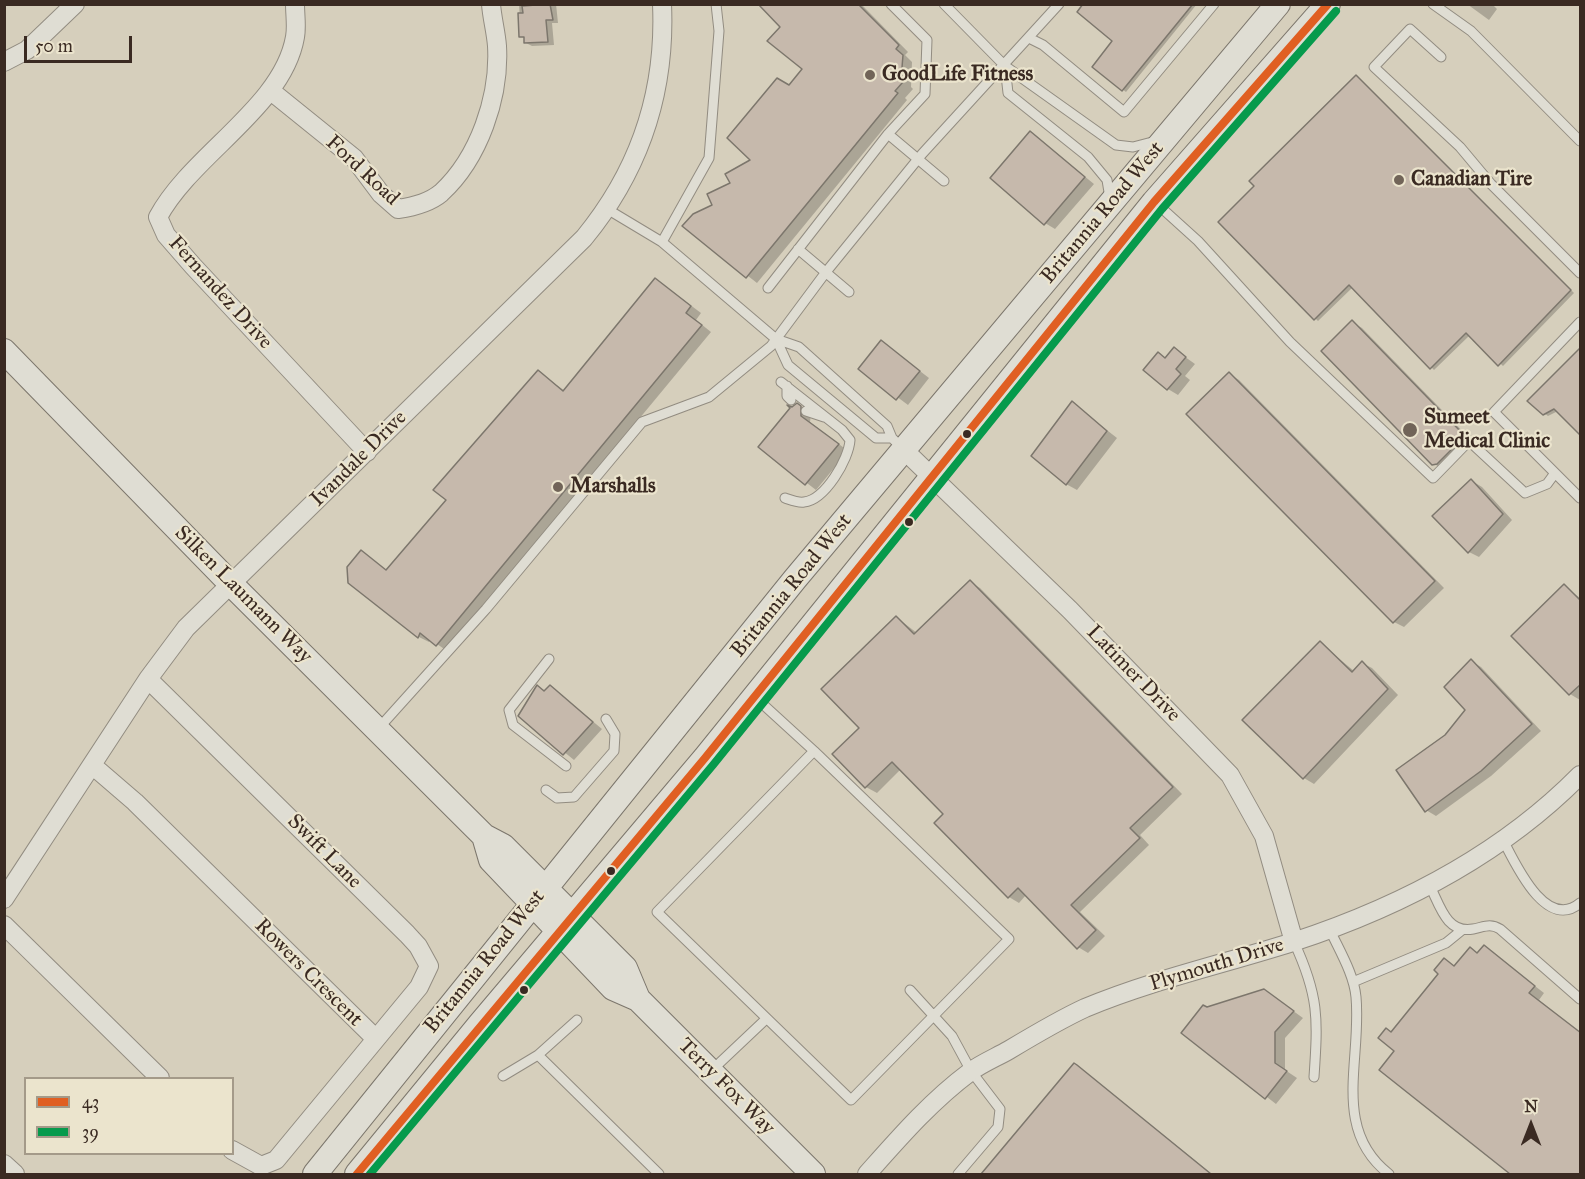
<!DOCTYPE html>
<style>
body{margin:0}
#map{position:relative;width:1585px;height:1179px;overflow:hidden;background:#d6cfbc;font-family:"IM FELL Great Primer",serif}
canvas{display:block}
.frame{position:absolute;inset:0;border:6px solid #3a2a22;pointer-events:none}
.legend{position:absolute;left:24px;top:1077px;width:210px;height:78px;box-sizing:border-box;background:#ebe4cd;border:2px solid #a49a89;margin:0;padding:8px 10px;list-style:none;font-size:18px;color:#3a2a22}
.legend li{display:flex;align-items:center;gap:12px;height:30px}
.legend b{width:30px;border:2px solid #a49a89}
.north{position:absolute;left:1501px;top:1095px;width:60px;height:60px;-webkit-text-stroke:4px #ebe4cd;paint-order:stroke;rotate:0deg;font-size:16px;font-weight:700;line-height:24px;text-align:center;color:#3a2a22}
.north::after{content:'';display:block;margin:auto;width:21px;height:27px;background:#3a2a22;clip-path:polygon(50% 0,100% 100%,50% 72%,0 100%)}
.scale{position:absolute;left:24px;top:36px;width:108px;height:27px;box-sizing:border-box;border:3px solid #3a2a22;border-top:0;padding-left:8px;font-size:18px;line-height:21px;white-space:nowrap;color:#3a2a22;-webkit-text-stroke:4px #ebe4cd;paint-order:stroke}
</style>
<div id="map">
<canvas width="1585" height="1179"></canvas>
<div class="frame"></div>
<ul class="legend">
<li><b style="height:8px;background:#e05f22"></b>43</li>
<li><b style="height:8px;background:#069a4c"></b>39</li>
</ul>
<div class="north">N</div>
<div class="scale">50 m</div>
</div>
<script>
const g = document.querySelector('canvas').getContext('2d');
g.lineJoin = 'round';
function fillPath(path, color) { g.fillStyle = color; g.fill(path, 'evenodd'); }
function strokePath(path, color, width, dash) { g.strokeStyle = color; g.lineWidth = width; g.lineCap = dash ? 'butt' : 'round'; g.setLineDash(dash || []); g.stroke(path); }
function drawText(font, color, halo, rows, align = 'center') {
  g.font = font + ' "IM FELL Great Primer",serif'; g.lineWidth = 4.5; g.setLineDash([]); g.textBaseline = 'middle'; g.strokeStyle = halo; g.fillStyle = color; for (const [text, x, y, turn = 0] of rows) {
    g.save(); g.translate(x, y); g.rotate((+turn || 0) * Math.PI / 180); g.textAlign = isNaN(turn) ? turn : align; if (halo) g.strokeText(text, 0, 0); g.fillText(text, 0, 0); g.restore();
  }
}
fillPath(new Path2D(`
 M 519,4 L 556,4 L 558,23 L 552,23 L 554,45 L 532,46 L 526,43 L 526,39 L 521,36 Z
 M 761,4 L 861,4 L 908,52 L 905,55 L 912,62 L 911,87 L 913,89 L 905,98 L 907,100 L 757,283 L 684,226 L 714,206 L 753,160 L 789,87 L 804,69 L 782,27 Z
 M 1085,4 L 1197,4 L 1126,92 L 1094,67 L 1114,41 Z
 M 1467,4 L 1492,4 L 1497,9 L 1489,20 Z
 M 1360,79 L 1574,293 L 1503,366 L 1470,335 L 1434,370 L 1353,287 L 1318,321 L 1315,318 L 1256,186 Z
 M 1031,133 L 1094,184 L 1055,229 L 1045,223 Z
 M 665,286 L 701,313 L 696,320 L 711,332 L 447,651 L 430,639 L 429,642 L 419,637 L 350,582 L 361,552 L 387,571 L 448,499 L 538,372 L 565,391 Z
 M 1352,322 L 1362,328 L 1474,443 L 1444,470 L 1433,463 Z
 M 882,342 L 929,378 L 908,405 L 860,369 Z
 M 1174,349 L 1195,364 L 1185,376 L 1190,380 L 1178,395 L 1168,389 L 1166,359 Z
 M 1580,350 L 1558,411 L 1548,416 L 1544,413 Z
 M 1229,374 L 1239,380 L 1444,588 L 1404,627 L 1394,622 Z
 M 1072,403 L 1117,438 L 1077,490 L 1066,484 Z
 M 797,405 L 811,414 L 810,422 L 848,451 L 816,490 L 760,447 Z
 M 1472,481 L 1482,487 L 1512,520 L 1479,557 L 1469,552 Z
 M 970,582 L 980,588 L 1182,794 L 1140,835 L 1149,845 L 1080,912 L 1105,936 L 1088,953 L 1078,947 L 1026,895 L 1019,903 L 1009,897 L 946,814 L 901,769 L 877,793 L 866,787 L 834,754 L 861,728 L 896,617 L 917,633 Z
 M 1564,586 L 1580,598 L 1580,700 L 1570,694 Z
 M 1320,643 L 1354,671 L 1362,663 L 1372,668 L 1398,695 L 1314,784 L 1304,778 Z
 M 1471,661 L 1481,667 L 1541,731 L 1491,776 L 1436,816 L 1426,810 L 1446,736 L 1467,710 Z
 M 550,686 L 602,729 L 574,760 L 519,715 L 531,701 L 529,698 L 538,687 L 546,691 Z
 M 1484,947 L 1544,993 L 1539,1000 L 1580,1033 L 1580,1174 L 1512,1174 L 1381,1070 L 1396,1050 L 1392,1034 L 1456,967 L 1478,954 Z
 M 1264,990 L 1303,1018 L 1285,1038 L 1285,1070 L 1297,1078 L 1276,1104 L 1183,1032 Z
 M 1074,1065 L 1084,1071 L 1212,1174 L 983,1174 Z`), '#0003');
const building = new Path2D(`
 M 550,4 L 553,20 L 546,20 L 548,42 L 524,43 L 524,37 L 519,37 L 518,13 L 523,13 L 522,6 Z
 M 758,4 L 858,4 L 899,45 L 896,49 L 903,55 L 901,80 L 903,82 L 895,91 L 898,93 L 746,278 L 682,226 L 693,214 L 712,205 L 707,194 L 730,183 L 725,174 L 750,160 L 727,138 L 777,78 L 789,85 L 802,69 L 767,41 L 780,27 Z
 M 1083,4 L 1193,4 L 1122,91 L 1092,67 L 1112,41 L 1077,12 Z
 M 1356,75 L 1571,290 L 1498,366 L 1466,333 L 1430,369 L 1349,285 L 1314,320 L 1218,222 L 1254,186 L 1249,181 Z
 M 1030,131 L 1085,177 L 1044,225 L 990,178 Z
 M 655,278 L 691,306 L 686,313 L 702,325 L 436,646 L 420,633 L 418,638 L 348,583 L 347,567 L 361,550 L 386,570 L 446,500 L 433,490 L 538,370 L 563,391 Z
 M 1352,320 L 1465,436 L 1437,464 L 1432,465 L 1321,351 Z
 M 881,340 L 920,371 L 896,400 L 858,369 Z
 M 1174,347 L 1186,357 L 1176,369 L 1181,374 L 1167,390 L 1143,370 L 1158,352 L 1165,358 Z
 M 1581,347 L 1581,436 L 1554,409 L 1543,415 L 1527,401 Z
 M 1229,372 L 1435,581 L 1393,623 L 1186,414 Z
 M 1072,401 L 1107,431 L 1066,485 L 1031,456 Z
 M 797,403 L 801,406 L 801,416 L 839,444 L 805,485 L 758,447 L 790,408 L 787,405 L 792,407 Z
 M 1471,479 L 1503,514 L 1468,553 L 1432,516 Z
 M 970,580 L 1173,787 L 1130,828 L 1140,838 L 1071,905 L 1096,930 L 1077,949 L 1018,888 L 1008,898 L 934,823 L 943,814 L 892,762 L 865,788 L 832,754 L 859,728 L 821,689 L 896,616 L 914,634 Z
 M 1564,584 L 1581,601 L 1581,684 L 1569,695 L 1511,636 Z
 M 1320,641 L 1352,672 L 1362,661 L 1388,689 L 1303,779 L 1242,720 Z
 M 1471,659 L 1532,724 L 1481,771 L 1425,812 L 1396,770 L 1445,735 L 1465,710 L 1444,687 Z
 M 537,685 L 544,691 L 550,685 L 593,722 L 563,755 L 518,716 Z
 M 1484,945 L 1535,986 L 1529,993 L 1581,1033 L 1581,1174 L 1510,1174 L 1379,1070 L 1394,1051 L 1378,1038 L 1386,1028 L 1391,1032 L 1438,974 L 1434,970 L 1444,958 L 1454,966 L 1470,947 L 1477,953 Z
 M 1264,989 L 1294,1011 L 1275,1032 L 1275,1063 L 1287,1071 L 1265,1099 L 1181,1033 L 1203,1005 L 1207,1007 Z
 M 1074,1063 L 1077,1065 L 1211,1174 L 981,1174 Z`);
fillPath(building, '#c6b9ac');
strokePath(building, '#7c766c', 1.5);
const lane = new Path2D(`
 M 944,4 L 1005,66 L 1116,145 L 1133,147 L 1156,141
 M 1433,4 L 1471,31 L 1580,141
 M 1029,38 L 1043,45 L 1124,112 L 1214,4
 M 1441,57 L 1410,29 L 1374,67 L 1460,147 L 1491,184 L 1580,273
 M 1005,66 L 1008,93 L 1088,157 L 1107,180 L 1110,198
 M 888,134 L 944,181
 M 1156,203 L 1198,241 L 1290,342 L 1433,478 L 1469,441 L 1525,493 L 1547,484 L 1555,473
 M 607,209 L 662,242 L 709,158 L 719,31 L 716,4
 M 662,242 L 776,339 L 799,347 L 887,426 L 892,438 L 902,448
 M 798,249 L 849,292
 M 768,288 L 888,134 L 925,94 L 927,40 L 891,4
 M 1580,322 L 1494,412 L 1580,498
 M 776,339 L 788,365 L 876,438 L 892,438
 M 781,382 L 842,430 L 850,440 C 849,459 825,500 804,502 C 798,503 791,500 785,498
 M 787,386 L 787,396 L 791,400
 M 806,411 L 824,417
 M 549,659 L 509,710 L 513,725 L 566,766
 M 756,698 L 814,751
 M 378,729 L 486,609 L 642,422 L 709,397 L 771,346 L 826,272 L 922,154 L 1059,4
 M 814,751 L 1009,939 L 851,1100 L 657,912 Z
 M 546,790 L 557,798 L 574,797 L 614,751 L 615,734 L 606,719
 M 1503,840 C 1515,863 1546,932 1580,903
 M 1430,886 C 1440,906 1447,934 1473,929 C 1484,927 1490,923 1500,929 L 1580,999
 M 1329,928 C 1339,950 1354,974 1356,997 C 1362,1060 1331,1129 1389,1174
 M 1294,942 C 1319,996 1318,1018 1314,1077
 M 1353,982 L 1446,943 L 1462,930
 M 910,990 L 952,1036 L 971,1071 L 1000,1109 L 998,1127 L 958,1174
 M 538,1055 L 659,1174
 M 711,1071 L 765,1020
 M 503,1076 L 538,1055 L 577,1020`);
const street = new Path2D(`
 M 295,4 C 295,15 297,27 295,37 C 283,107 192,154 158,217 L 166,235 L 193,266 L 367,452
 M 4,62 L 27,50 L 75,4
 M 271,91 L 354,158 L 381,194 L 398,209 C 412,207 429,203 441,193 C 479,158 500,97 497,46 C 496,32 492,18 491,4
 M 904,450 L 1070,610 L 1230,775 L 1264,836 L 1294,942
 M 148,679 L 407,934 L 418,946 L 429,966 L 419,987 L 276,1160 L 261,1166 L 232,1150
 M 92,765 L 135,802 L 375,1038
 M 4,899 L 148,679 L 186,628 L 584,238 C 639,171 666,92 662,4
 M 4,925 L 160,1078
 M 4,1164 L 15,1174
 M 867,1174 C 899,1138 931,1101 970,1072 C 982,1063 997,1057 1009,1050 C 1034,1035 1059,1020 1085,1008 C 1152,980 1224,964 1293,942 C 1400,907 1501,855 1580,775`);
const secondary = new Path2D(`
 M 4,351 L 232,585 L 484,836 L 503,846 L 625,968 L 638,999
 M 484,836 L 491,860 L 613,988 L 638,999 L 813,1174
 M 315,1174 L 795,579 L 1278,4
 M 357,1174 L 480,1024 L 705,758 L 1154,202 L 1328,4`);
strokePath(lane, '#928c81', 11);
strokePath(street, '#928c81', 20);
strokePath(secondary, '#7c766c', 26);
strokePath(lane, '#dfddd3', 9);
strokePath(street, '#dfddd3', 18);
strokePath(secondary, '#dfddd3', 24);
strokePath(new Path2D(`
 M 357,1174 L 705,758 L 1154,202 L 1328,4`), '#e05f22', 8);
strokePath(new Path2D(`
 M 370,1174 L 713,765 L 1162,209 L 1336,11`), '#069a4c', 8);
for (const [x, y, r, color] of [
 [870,75,6,"#716458"],
 [1399,180,6,"#716458"],
 [1410,430,8,"#716458"],
 [967,434,5,"#3a2a22"],
 [558,487,6,"#716458"],
 [909,522,5,"#3a2a22"],
 [611,871,5,"#3a2a22"],
 [524,990,5,"#3a2a22"]
]) { const dot = new Path2D(); dot.arc(x, y, r, 0, 2 * Math.PI); g.fillStyle = color; g.fill(dot); strokePath(dot, '#ebe4cd', 2); }
drawText('bold 21px', '#3a2a22', '#ebe4cd', [
 ["GoodLife Fitness",882,75],
 ["Canadian Tire",1411,180],
 ["Sumeet",1424,418],
 ["Medical Clinic",1424,442],
 ["Marshalls",570,487]
], 'left');
drawText('21px', '#3a2a22', '#ebe4cd', [
 ["Ford Road",362,171,43],
 ["Britannia Road West",1103,213,-50],
 ["Fernandez Drive",220,293,48],
 ["Ivandale Drive",359,459,-45],
 ["Britannia Road West",792,586,-51],
 ["Silken Laumann Way",243,595,45],
 ["Latimer Drive",1133,674,46],
 ["Swift Lane",324,852,45],
 ["Britannia Road West",485,962,-51],
 ["Plymouth Drive",1217,965,-17],
 ["Rowers Crescent",308,973,45],
 ["Terry Fox Way",726,1087,45]
]);
</script>
